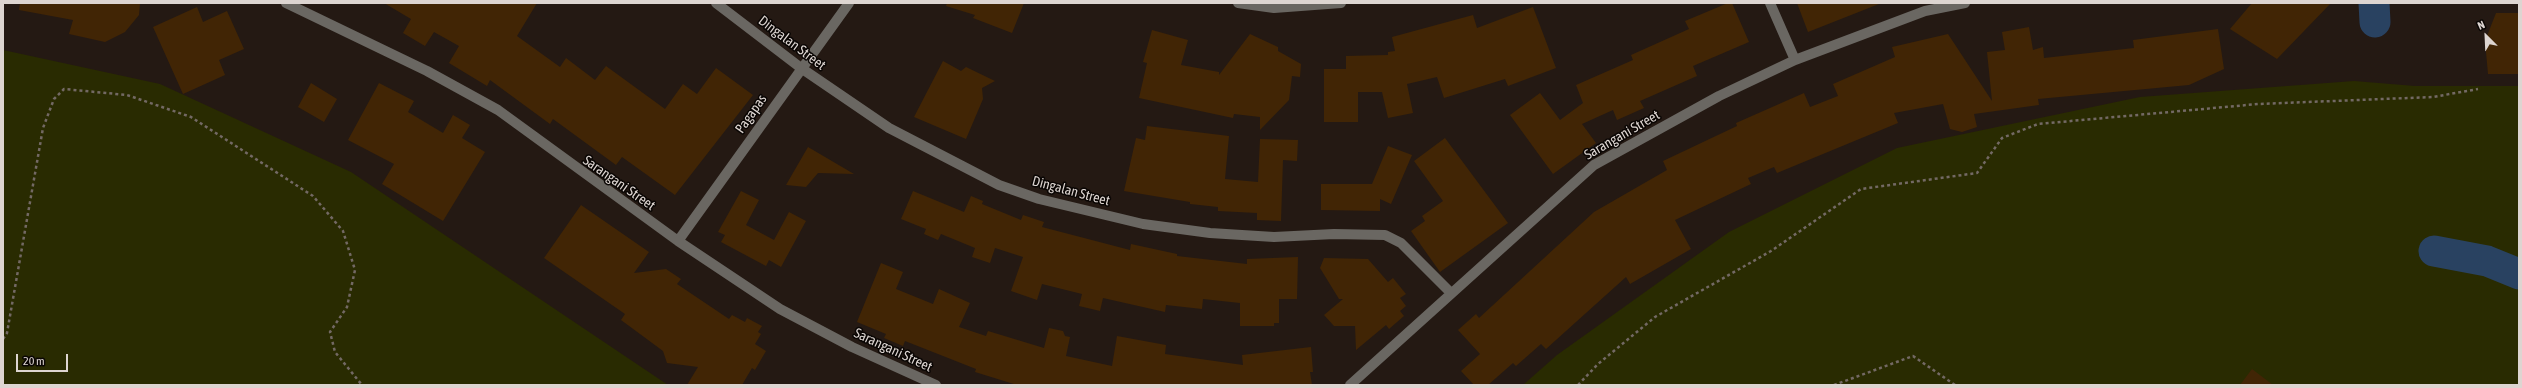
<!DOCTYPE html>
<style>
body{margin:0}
#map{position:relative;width:2522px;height:388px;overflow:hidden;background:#241913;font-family:"Asap Condensed",sans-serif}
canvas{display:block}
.frame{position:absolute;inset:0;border:4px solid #ddd5d1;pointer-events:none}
.north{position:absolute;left:2466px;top:16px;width:40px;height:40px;-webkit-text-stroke:3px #0a0604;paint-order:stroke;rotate:336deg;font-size:11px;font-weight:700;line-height:16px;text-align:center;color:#ddd5d1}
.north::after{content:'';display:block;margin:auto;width:14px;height:18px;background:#ddd5d1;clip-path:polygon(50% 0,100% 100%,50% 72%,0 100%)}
.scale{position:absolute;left:16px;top:354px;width:52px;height:18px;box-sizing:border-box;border:2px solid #ddd5d1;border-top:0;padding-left:5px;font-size:12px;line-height:14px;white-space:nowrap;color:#ddd5d1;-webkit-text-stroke:3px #0a0604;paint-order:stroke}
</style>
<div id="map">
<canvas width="2522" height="388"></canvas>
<div class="frame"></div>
<div class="north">N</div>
<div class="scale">20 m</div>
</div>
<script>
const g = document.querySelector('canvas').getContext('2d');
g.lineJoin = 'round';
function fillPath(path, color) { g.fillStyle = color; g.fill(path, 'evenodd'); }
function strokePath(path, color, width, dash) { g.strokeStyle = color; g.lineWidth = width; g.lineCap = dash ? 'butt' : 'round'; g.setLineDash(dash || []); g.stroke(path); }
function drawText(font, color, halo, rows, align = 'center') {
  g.font = font + ' "Asap Condensed",sans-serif'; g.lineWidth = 3; g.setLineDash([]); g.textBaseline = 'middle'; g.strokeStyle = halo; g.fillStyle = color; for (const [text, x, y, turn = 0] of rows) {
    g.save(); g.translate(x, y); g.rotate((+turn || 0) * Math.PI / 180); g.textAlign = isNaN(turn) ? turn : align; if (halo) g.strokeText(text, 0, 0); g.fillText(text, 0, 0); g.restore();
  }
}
fillPath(new Path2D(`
 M 3,50 L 160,84 L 351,172 L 668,385 L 3,385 Z
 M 2354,81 L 2415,86 L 2519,86 L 2519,385 L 1523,385 L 1557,355 L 1729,232 L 1897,148 L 2140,97 Z`), '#292b01');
strokePath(new Path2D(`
 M 2374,3 L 2375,22
 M 2434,251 L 2487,261 L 2519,274`), '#294261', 31);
fillPath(new Path2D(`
 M 20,3 L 140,3 L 139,15 L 125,32 L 105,42 L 69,34 L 73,20 L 19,10 Z
 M 384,3 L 537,3 L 517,36 L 560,67 L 566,58 L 595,80 L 606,66 L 665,109 L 683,84 L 697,94 L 716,68 L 753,95 L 675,195 L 622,157 L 616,165 L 553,119 L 550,124 L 490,80 L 487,86 L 449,63 L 459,46 L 434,32 L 425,46 L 403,33 L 411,19 Z
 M 947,3 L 1024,3 L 1012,33 L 973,18 L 975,15 L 946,6 Z
 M 1728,3 L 1732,3 L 1749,42 L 1693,66 L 1697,76 L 1640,101 L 1644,108 L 1617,120 L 1613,110 L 1582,124 L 1596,143 L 1553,174 L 1510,115 L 1540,93 L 1560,120 L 1583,103 L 1576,85 L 1633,60 L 1631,55 L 1689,29 L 1685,21 Z
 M 1797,3 L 1879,3 L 1879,4 L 1808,32 Z
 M 2252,3 L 2331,3 L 2277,59 L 2230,29 Z
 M 197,7 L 203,22 L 227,11 L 244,49 L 219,60 L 225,75 L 183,94 L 153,27 Z
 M 1533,7 L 1556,68 L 1508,86 L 1505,79 L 1444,98 L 1437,77 L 1407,84 L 1413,113 L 1388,118 L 1382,92 L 1358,92 L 1358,122 L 1324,122 L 1324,69 L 1346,69 L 1346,56 L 1388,55 L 1388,52 L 1395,51 L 1392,37 L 1473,15 L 1477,28 Z
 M 2496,13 L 2519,13 L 2519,74 L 2488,74 L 2485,41 Z
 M 2029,27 L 2033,50 L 2043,47 L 2044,58 L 2134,48 L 2133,40 L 2218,29 L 2224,69 L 2189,85 L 2038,99 L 2039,105 L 1974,114 L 1977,127 L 1962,132 L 1950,129 L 1943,104 L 1894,113 L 1898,123 L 1777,173 L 1774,167 L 1748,178 L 1751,184 L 1675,220 L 1691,249 L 1630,284 L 1626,277 L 1546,349 L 1541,344 L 1516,366 L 1513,363 L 1488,385 L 1474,385 L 1461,371 L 1480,354 L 1458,330 L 1476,314 L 1479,318 L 1594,212 L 1667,170 L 1663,161 L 1737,126 L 1736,123 L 1804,93 L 1810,107 L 1838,96 L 1833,84 L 1895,57 L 1892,47 L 1948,34 L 1992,101 L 1987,52 L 2005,50 L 2002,32 Z
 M 1152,30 L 1188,40 L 1181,65 L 1219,72 L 1219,75 L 1250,34 L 1278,47 L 1278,51 L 1301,64 L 1300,77 L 1292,76 L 1289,100 L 1260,130 L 1260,117 L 1234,114 L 1233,118 L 1139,98 L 1147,63 L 1143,62 Z
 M 943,61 L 961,71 L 966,67 L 995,81 L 982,88 L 983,99 L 966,139 L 914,117 Z
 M 311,83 L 337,99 L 324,122 L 298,107 Z
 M 379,83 L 414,101 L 408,112 L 443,133 L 453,115 L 470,125 L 462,138 L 485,152 L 443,221 L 382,184 L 394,164 L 348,140 Z
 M 1147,126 L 1229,136 L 1225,179 L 1258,182 L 1260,139 L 1298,140 L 1297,161 L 1283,160 L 1281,221 L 1257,220 L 1257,213 L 1218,211 L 1218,207 L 1190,204 L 1190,202 L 1124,191 L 1136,138 L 1145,140 Z
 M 1445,138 L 1508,223 L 1440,272 L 1411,231 L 1425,221 L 1422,216 L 1443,201 L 1414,161 Z
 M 1388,146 L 1412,155 L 1391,204 L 1380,199 L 1380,211 L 1321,210 L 1321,184 L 1372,184 Z
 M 808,147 L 854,174 L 818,173 L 806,187 L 786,185 Z
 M 741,191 L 759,200 L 746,225 L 774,240 L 789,212 L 806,221 L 781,267 L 769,260 L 766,266 L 721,242 L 725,235 L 718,232 Z
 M 913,191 L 964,212 L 971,196 L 983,201 L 982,204 L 1021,220 L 1023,215 L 1044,222 L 1042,227 L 1130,250 L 1131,244 L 1177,254 L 1177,256 L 1247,264 L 1247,259 L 1298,257 L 1297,299 L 1279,299 L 1279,323 L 1274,323 L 1274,326 L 1240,326 L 1240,303 L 1203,299 L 1202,309 L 1166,305 L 1165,312 L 1103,298 L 1100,311 L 1079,306 L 1082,294 L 1042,284 L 1037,300 L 1011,291 L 1023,257 L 995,248 L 990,263 L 972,257 L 975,248 L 941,234 L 938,240 L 924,234 L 926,229 L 901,219 Z
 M 581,205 L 649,252 L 634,273 L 666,269 L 681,279 L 677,284 L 729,319 L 732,315 L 745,322 L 747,318 L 762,326 L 758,332 L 761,334 L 755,344 L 766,351 L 755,370 L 752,368 L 742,385 L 687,385 L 698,367 L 667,363 L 663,351 L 621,320 L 625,314 L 544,258 Z
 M 1324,258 L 1368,259 L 1388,282 L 1393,278 L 1406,294 L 1400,298 L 1406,306 L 1400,311 L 1404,316 L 1389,329 L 1386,325 L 1356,350 L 1355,326 L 1334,326 L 1324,315 L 1343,299 L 1339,299 L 1320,268 Z
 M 881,263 L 903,272 L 896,289 L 933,304 L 939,289 L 970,303 L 959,327 L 986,336 L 988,331 L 1044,348 L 1049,328 L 1063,331 L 1065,336 L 1070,337 L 1066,356 L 1112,366 L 1117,336 L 1166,345 L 1165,354 L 1243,365 L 1242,355 L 1311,347 L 1313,372 L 1310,372 L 1312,385 L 1017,385 L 975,372 L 976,369 L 905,341 L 903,346 L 884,338 L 886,334 L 857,322 Z
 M 2252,369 L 2273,385 L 2240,385 Z`), '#412505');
strokePath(new Path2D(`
 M 3,339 L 7,333 L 43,128 L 54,99 L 64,89 L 127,95 L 191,117 L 313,196 L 343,231 L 355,270 L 347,307 L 330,332 L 335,352 L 362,385
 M 1578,385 L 1598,364 L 1655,317 L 1771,251 L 1861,189 L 1977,173 L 2002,138 L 2038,124 L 2258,104 L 2433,97 L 2478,89
 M 1834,385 L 1913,356 L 1955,385`), '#736964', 2.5, [3, 3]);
strokePath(new Path2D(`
 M 286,3 L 427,71 L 498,110 L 678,241 L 780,309 L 852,347 L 936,385
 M 716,3 L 801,68 L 889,128 L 999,185 L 1039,199 L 1143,224 L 1210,233 L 1274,237 L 1334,234 L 1385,235 L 1401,243 L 1451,293
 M 1238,3 L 1274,8 L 1341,3
 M 1770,3 L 1795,60
 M 678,241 L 849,3
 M 1350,385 L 1594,165 L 1719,96 L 1795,60 L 1925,11 L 1965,3`), '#6a6762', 10);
drawText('14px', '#ddd5d1', '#0a0604', [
 ["Dingalan Street",792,43,37],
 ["Pagapas",751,114,-55],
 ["Sarangani Street",1622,135,-30],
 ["Sarangani Street",619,183,35],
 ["Dingalan Street",1071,191,15],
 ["Sarangani Street",893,350,25]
]);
</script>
